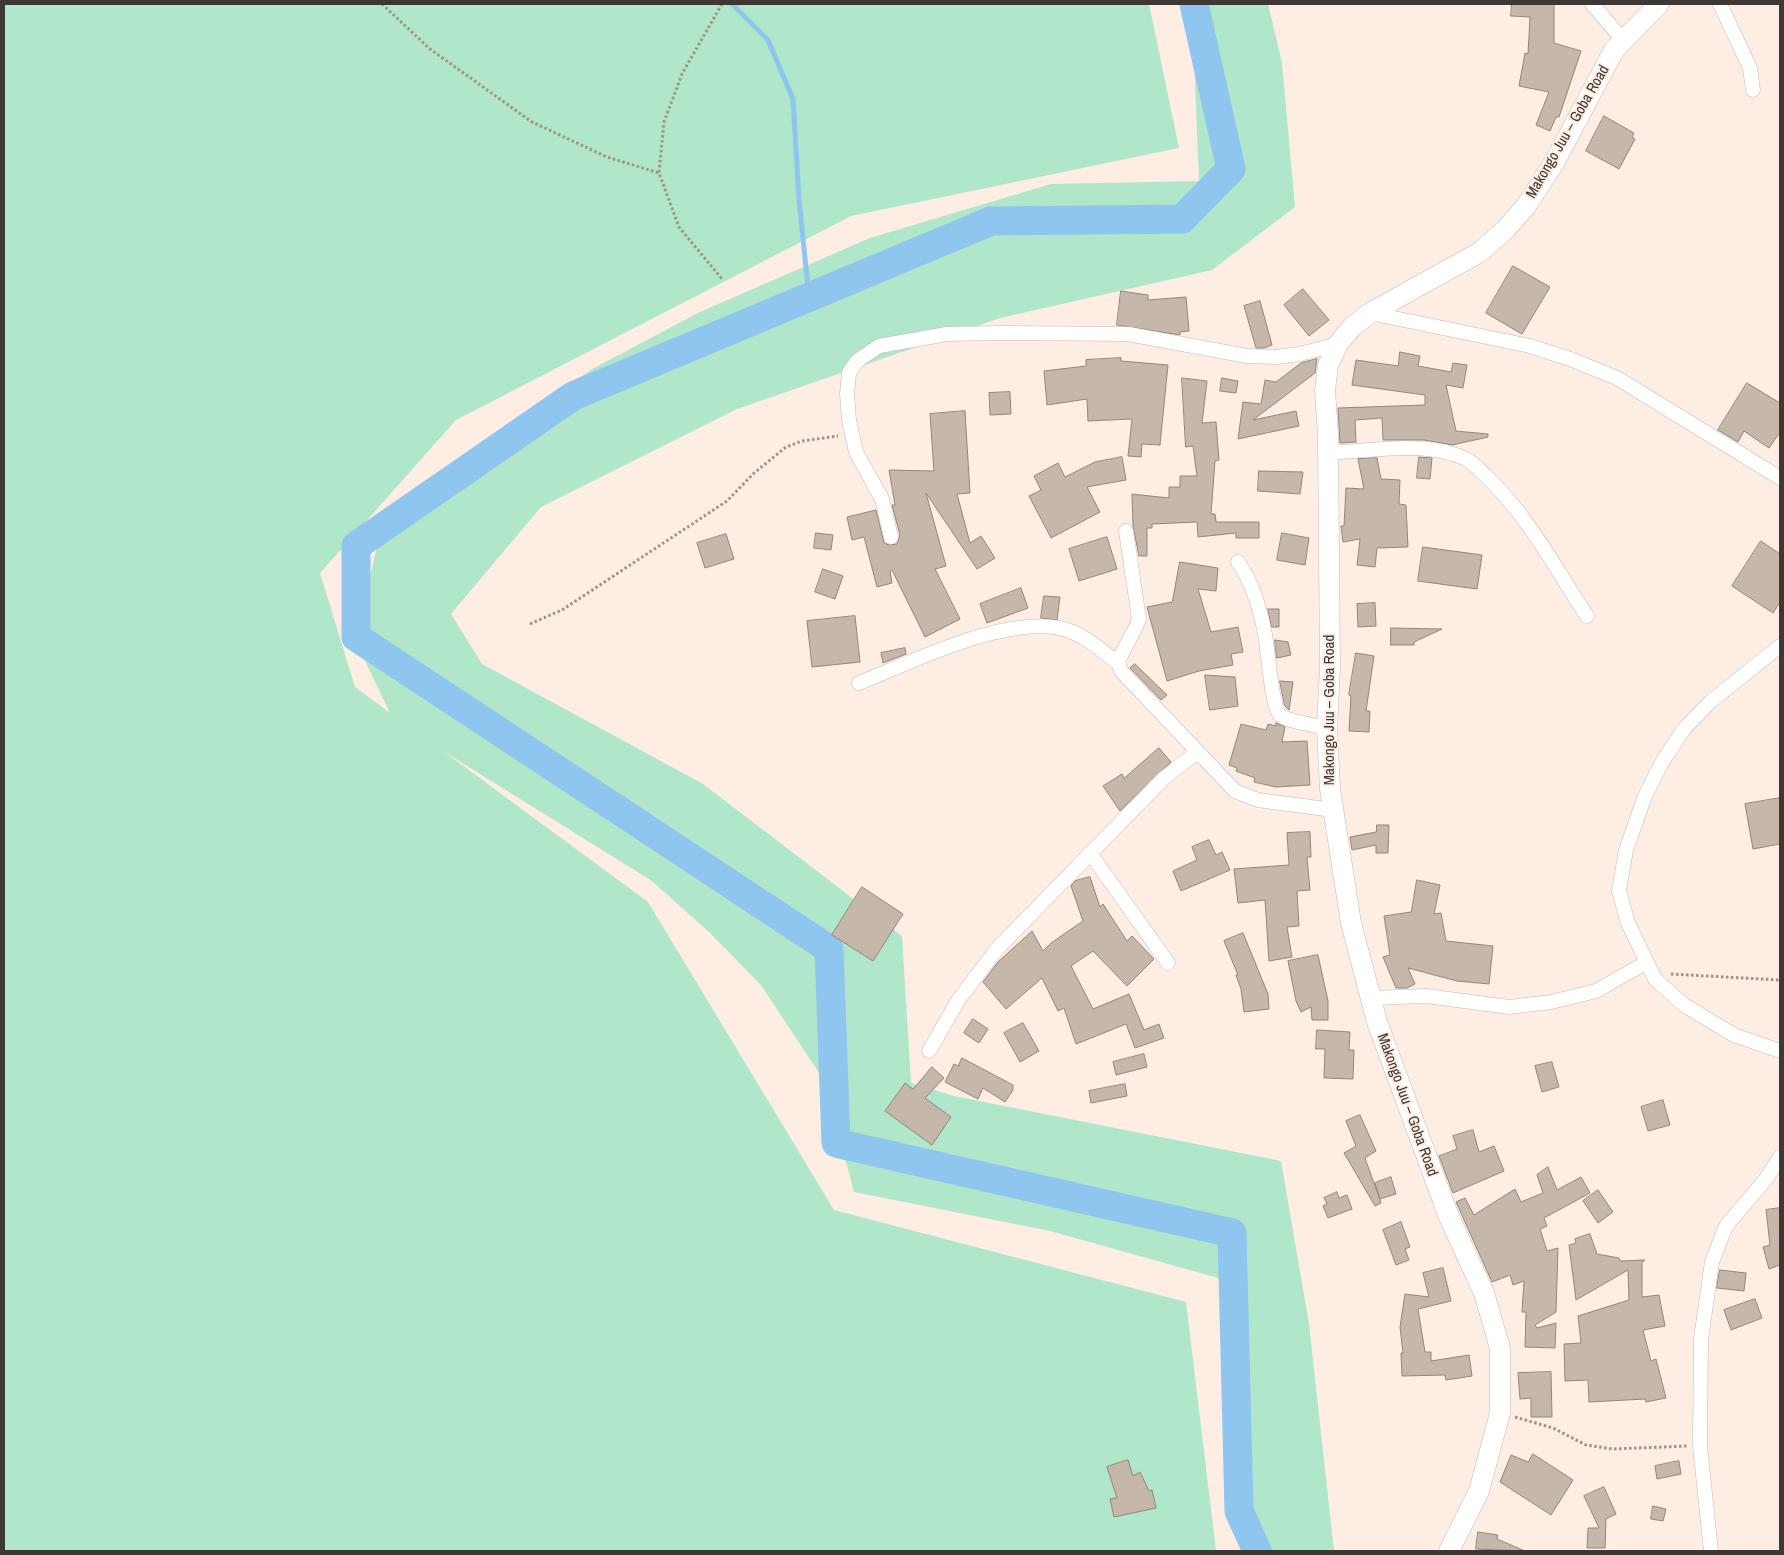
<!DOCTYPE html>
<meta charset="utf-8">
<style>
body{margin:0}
#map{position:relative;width:1784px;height:1555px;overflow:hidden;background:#fdede2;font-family:"Archivo Narrow",sans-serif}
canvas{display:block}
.frame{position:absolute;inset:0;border:5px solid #3e3733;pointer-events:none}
</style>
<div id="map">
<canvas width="1784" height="1555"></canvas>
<div class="frame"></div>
</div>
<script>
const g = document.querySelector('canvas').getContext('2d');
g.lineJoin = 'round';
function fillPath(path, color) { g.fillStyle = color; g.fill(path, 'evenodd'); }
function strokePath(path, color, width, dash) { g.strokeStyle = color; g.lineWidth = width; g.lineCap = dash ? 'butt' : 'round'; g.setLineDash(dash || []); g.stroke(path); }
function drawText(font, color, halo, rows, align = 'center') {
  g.font = font + ' "Archivo Narrow",sans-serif'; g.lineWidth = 4; g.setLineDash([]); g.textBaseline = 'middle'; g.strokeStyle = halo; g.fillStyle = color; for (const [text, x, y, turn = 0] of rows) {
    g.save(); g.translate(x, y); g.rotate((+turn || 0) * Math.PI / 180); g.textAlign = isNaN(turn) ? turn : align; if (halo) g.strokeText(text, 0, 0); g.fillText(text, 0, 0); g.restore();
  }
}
fillPath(new Path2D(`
 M 4,4 L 1149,4 L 1179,148 L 851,216 L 456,420 L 320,573 L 355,687 L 390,713 L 355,640 L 381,530 L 428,489 L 532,409 L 594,368 L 700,312 L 870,238 L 1051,184 L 1199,181 L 1192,4 L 1268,4 L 1282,63 L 1295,207 L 1212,270 L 1000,318 L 737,409 L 541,507 L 451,614 L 482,664 L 703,784 L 902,936 L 911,1083 L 954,1096 L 1281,1161 L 1309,1324 L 1334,1551 L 1257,1551 L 1228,1476 L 1222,1279 L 1050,1231 L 854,1192 L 825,1082 L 761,985 L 710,933 L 652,881 L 443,751 L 648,902 L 834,1210 L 1186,1302 L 1216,1551 L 4,1551 Z`), '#b0e6c9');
strokePath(new Path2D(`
 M 732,4 L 768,40 L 793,99 L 799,200 L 809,297`), '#8ec6f0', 5);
strokePath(new Path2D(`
 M 1194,4 L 1231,169 L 1182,219 L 991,221 L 573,396 L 356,546 L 356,637 L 829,949 L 836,1143 L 1232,1233 L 1239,1511 L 1257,1551`), '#8ec6f0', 29);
const building = new Path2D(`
 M 1512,4 L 1554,4 L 1554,43 L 1581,51 L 1559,117 L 1556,117 L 1550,131 L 1536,125 L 1549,92 L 1519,86 L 1525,53 L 1528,54 L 1530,17 L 1511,16 Z
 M 1604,116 L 1634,133 L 1632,137 L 1635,139 L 1619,169 L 1586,151 Z
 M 1513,266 L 1550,287 L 1522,334 L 1486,313 Z
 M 1303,289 L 1329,320 L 1309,336 L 1284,305 Z
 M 1121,291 L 1148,295 L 1148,300 L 1186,297 L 1189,331 L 1180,332 L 1180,335 L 1117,325 Z
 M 1260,301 L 1272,345 L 1264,348 L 1256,348 L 1244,306 Z
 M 1400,352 L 1420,356 L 1418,366 L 1451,372 L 1453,363 L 1467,365 L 1463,388 L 1446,385 L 1456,431 L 1488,434 L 1488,437 L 1452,445 L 1424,440 L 1383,440 L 1382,418 L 1355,420 L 1356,442 L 1340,443 L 1338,408 L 1425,405 L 1425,395 L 1352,385 L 1356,360 L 1398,366 Z
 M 1121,358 L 1121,361 L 1168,365 L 1160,445 L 1142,444 L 1141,457 L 1128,456 L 1132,419 L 1088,421 L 1087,399 L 1047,405 L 1044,371 L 1086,366 L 1086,360 Z
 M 1317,359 L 1315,373 L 1253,420 L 1296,411 L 1299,426 L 1238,439 L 1243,402 L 1261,404 L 1265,380 L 1276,382 L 1301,363 Z
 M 1182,378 L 1207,381 L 1202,423 L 1216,422 L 1219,460 L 1215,461 L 1211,514 L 1215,514 L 1216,522 L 1259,522 L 1259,538 L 1236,538 L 1236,533 L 1198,537 L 1197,522 L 1152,524 L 1152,528 L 1147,528 L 1147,556 L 1139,556 L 1133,526 L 1132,494 L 1169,498 L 1169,487 L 1180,487 L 1180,476 L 1197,476 L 1193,446 L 1186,447 Z
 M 1222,378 L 1238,381 L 1236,393 L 1220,391 Z
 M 1747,383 L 1780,403 L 1780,432 L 1769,448 L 1744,431 L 1738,442 L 1718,430 Z
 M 1010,392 L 1011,414 L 990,415 L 989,393 Z
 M 965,411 L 970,493 L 957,494 L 970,543 L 981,536 L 995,558 L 977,569 L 926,493 L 946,566 L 935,569 L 960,619 L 925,637 L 892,570 L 890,571 L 892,583 L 877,587 L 864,537 L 852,540 L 847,517 L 876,510 L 884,543 L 889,545 L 897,544 L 900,535 L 892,505 L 895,505 L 889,470 L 934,471 L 930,414 Z
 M 1122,457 L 1126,480 L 1087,487 L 1100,512 L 1051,538 L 1029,496 L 1041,490 L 1034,476 L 1058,463 L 1065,477 L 1095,462 Z
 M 1419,457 L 1432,458 L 1430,479 L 1417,478 Z
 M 1377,458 L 1381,479 L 1400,480 L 1399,504 L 1406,505 L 1408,547 L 1377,548 L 1375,567 L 1357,565 L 1360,539 L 1343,542 L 1341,526 L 1344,526 L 1346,488 L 1364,489 L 1358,459 Z
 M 1259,471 L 1303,472 L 1300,494 L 1258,491 Z
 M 816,533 L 833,535 L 831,550 L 814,548 Z
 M 1282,533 L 1309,538 L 1305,565 L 1277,560 Z
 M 726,534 L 734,559 L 705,568 L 697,543 Z
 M 1107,537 L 1117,569 L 1079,581 L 1069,549 Z
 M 1761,541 L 1780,554 L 1780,602 L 1773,613 L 1732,586 Z
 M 1423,547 L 1482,555 L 1477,589 L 1418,581 Z
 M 1180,562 L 1218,568 L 1216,591 L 1198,589 L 1211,632 L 1238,627 L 1243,652 L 1231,654 L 1233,665 L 1199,671 L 1167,681 L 1147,607 L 1172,602 Z
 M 823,569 L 843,576 L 835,599 L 815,592 Z
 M 1021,588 L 1028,608 L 987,623 L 980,604 Z
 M 1044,596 L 1060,597 L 1057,620 L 1041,618 Z
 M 1375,603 L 1376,626 L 1358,627 L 1357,604 Z
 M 1268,609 L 1279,609 L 1279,627 L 1272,627 Z
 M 855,616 L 860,662 L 812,667 L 807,621 Z
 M 1391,628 L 1442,629 L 1414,642 L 1414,645 L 1391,645 Z
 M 1275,640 L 1288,642 L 1291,655 L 1277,658 Z
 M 905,648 L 906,654 L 883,663 L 881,653 Z
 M 1356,653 L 1374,656 L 1366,711 L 1370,711 L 1369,732 L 1349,731 L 1351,696 L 1349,695 Z
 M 1135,664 L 1167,695 L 1161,700 L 1130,668 Z
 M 1205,675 L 1235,677 L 1238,706 L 1210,710 Z
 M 1280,681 L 1293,682 L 1289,710 L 1285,706 Z
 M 1276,723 L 1285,727 L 1282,742 L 1307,741 L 1310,785 L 1276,787 L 1254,782 L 1255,778 L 1236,771 L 1237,768 L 1229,765 L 1241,724 L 1266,730 L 1268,724 L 1276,726 Z
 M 1159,748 L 1171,762 L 1120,811 L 1103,786 L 1122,774 L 1124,778 Z
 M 1780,798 L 1780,844 L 1753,849 L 1745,804 Z
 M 1377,825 L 1389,825 L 1388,853 L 1376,853 L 1376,845 L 1352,850 L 1350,837 L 1376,832 Z
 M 1310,832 L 1311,857 L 1307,857 L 1310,890 L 1297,891 L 1299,926 L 1287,927 L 1292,957 L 1269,961 L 1265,900 L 1238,903 L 1234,869 L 1289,865 L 1287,833 Z
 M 1209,840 L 1216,855 L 1222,852 L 1230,870 L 1181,891 L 1173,871 L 1197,860 L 1192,847 Z
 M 1090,877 L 1100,907 L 1103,904 L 1127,941 L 1132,936 L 1154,959 L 1127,986 L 1093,951 L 1071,966 L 1093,1009 L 1129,994 L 1144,1030 L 1159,1024 L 1164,1038 L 1135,1048 L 1126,1024 L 1076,1044 L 1064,1008 L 1058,1011 L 1042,978 L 1006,1009 L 983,982 L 998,962 L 1032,931 L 1043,951 L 1051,943 L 1083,921 L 1071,886 L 1075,881 Z
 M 1417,880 L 1440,885 L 1434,914 L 1441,913 L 1446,941 L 1493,946 L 1489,984 L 1457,981 L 1408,968 L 1415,984 L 1407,988 L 1396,988 L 1383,957 L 1390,955 L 1384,916 L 1411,912 Z
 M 862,887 L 903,914 L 873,961 L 832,935 Z
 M 1243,933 L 1268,994 L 1269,1009 L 1244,1012 L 1241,989 L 1236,975 L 1238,975 L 1224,941 Z
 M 1318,955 L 1328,1001 L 1328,1020 L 1312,1020 L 1311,1007 L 1301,1012 L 1296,1001 L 1288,961 Z
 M 973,1019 L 988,1029 L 979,1043 L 964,1033 Z
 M 1023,1023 L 1039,1051 L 1020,1062 L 1004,1033 Z
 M 1317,1030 L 1350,1032 L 1349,1050 L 1354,1050 L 1353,1079 L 1324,1078 L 1325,1049 L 1316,1049 Z
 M 1144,1054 L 1147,1067 L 1116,1075 L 1113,1062 Z
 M 962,1058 L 1013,1085 L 1013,1090 L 1005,1102 L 983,1088 L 978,1099 L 945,1082 L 954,1064 L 958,1066 Z
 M 1552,1062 L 1559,1087 L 1542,1092 L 1535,1066 Z
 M 932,1067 L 944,1078 L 925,1098 L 951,1117 L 932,1145 L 885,1111 L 905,1083 L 913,1089 Z
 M 1125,1084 L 1127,1096 L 1091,1103 L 1089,1091 Z
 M 1663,1100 L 1670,1125 L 1648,1131 L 1641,1107 Z
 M 1360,1115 L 1376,1151 L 1365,1158 L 1381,1203 L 1375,1206 L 1344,1153 L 1356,1146 L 1346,1121 Z
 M 1473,1130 L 1479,1152 L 1494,1146 L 1504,1171 L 1453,1193 L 1439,1156 L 1457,1149 L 1453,1136 Z
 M 1548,1167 L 1557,1190 L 1581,1177 L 1590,1193 L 1544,1218 L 1547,1226 L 1540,1229 L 1547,1251 L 1558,1248 L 1556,1312 L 1535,1325 L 1537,1328 L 1556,1323 L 1555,1348 L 1525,1347 L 1526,1312 L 1522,1312 L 1524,1281 L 1513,1285 L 1510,1275 L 1492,1282 L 1456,1202 L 1465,1198 L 1474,1215 L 1515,1189 L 1521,1202 L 1543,1193 L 1537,1175 Z
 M 1391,1177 L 1396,1194 L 1380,1199 L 1375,1183 Z
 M 1598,1190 L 1613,1212 L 1598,1223 L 1583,1201 Z
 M 1337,1192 L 1339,1198 L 1347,1195 L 1352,1209 L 1328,1218 L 1323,1206 L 1327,1204 L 1324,1198 Z
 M 1780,1208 L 1780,1265 L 1769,1269 L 1763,1247 L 1770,1245 L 1766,1210 Z
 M 1401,1222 L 1410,1247 L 1405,1249 L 1409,1260 L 1396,1265 L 1383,1230 Z
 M 1590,1234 L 1597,1254 L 1619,1258 L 1620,1261 L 1645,1260 L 1642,1262 L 1642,1297 L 1659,1295 L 1665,1326 L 1643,1330 L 1651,1361 L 1656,1359 L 1666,1398 L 1646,1402 L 1645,1399 L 1589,1402 L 1588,1380 L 1565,1381 L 1564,1344 L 1581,1343 L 1578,1316 L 1629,1300 L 1628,1270 L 1576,1300 L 1569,1245 L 1576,1243 L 1575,1239 Z
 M 1443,1268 L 1451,1301 L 1418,1309 L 1425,1352 L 1431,1352 L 1431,1361 L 1469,1355 L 1472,1376 L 1446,1380 L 1445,1375 L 1402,1376 L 1401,1353 L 1403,1353 L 1400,1327 L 1405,1294 L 1429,1297 L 1423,1273 Z
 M 1720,1270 L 1746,1273 L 1744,1291 L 1717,1288 Z
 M 1755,1299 L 1762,1318 L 1731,1330 L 1724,1310 Z
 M 1551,1372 L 1552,1417 L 1531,1417 L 1531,1398 L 1520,1399 L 1518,1373 Z
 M 1533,1454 L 1573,1480 L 1551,1515 L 1500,1482 L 1511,1455 L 1528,1462 Z
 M 1128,1460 L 1133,1476 L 1140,1472 L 1149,1491 L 1152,1490 L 1156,1508 L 1114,1517 L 1110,1499 L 1117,1498 L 1107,1467 Z
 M 1679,1461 L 1681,1474 L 1657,1479 L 1655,1466 Z
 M 1604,1487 L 1616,1514 L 1606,1519 L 1605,1548 L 1587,1548 L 1588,1528 L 1599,1528 L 1584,1496 Z
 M 1653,1506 L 1666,1509 L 1663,1521 L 1651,1519 Z
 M 1478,1532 L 1498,1535 L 1497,1539 L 1525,1551 L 1476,1549 Z`);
fillPath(building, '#c5b8ab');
strokePath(building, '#92867a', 1);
const street = new Path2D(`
 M 1592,4 L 1623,40
 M 1720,4 L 1750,68 L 1753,90
 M 1370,313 L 1530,346 L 1570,359 L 1617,378 L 1780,478
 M 1328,453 C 1366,451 1417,442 1453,454 C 1471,459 1474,465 1487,477 C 1529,517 1555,568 1587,616
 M 1126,531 L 1139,619 C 1134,635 1123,647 1118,663 L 1122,672 L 1235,791 L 1258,800 L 1333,810
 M 891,537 L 882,499 L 856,452 L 849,420 L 847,394 L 849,373 L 857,361 L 879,346 L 947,334 L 1003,333 L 1128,334 L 1247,356 L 1275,357 L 1300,354 L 1338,344
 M 1238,562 C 1252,582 1259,605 1264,629 C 1268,646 1271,706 1280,715 C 1288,722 1316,725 1327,728
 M 1780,646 L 1710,702 L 1684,729 L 1662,762 L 1645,796 L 1626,850 L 1619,891 L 1628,923 L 1655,979 L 1684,1005 L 1734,1035 L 1780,1051
 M 859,683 C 912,662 1011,612 1067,630 C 1086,636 1102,651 1118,663
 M 1090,853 L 1168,963
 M 1371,998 L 1426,996 L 1509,1007 L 1551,1002 L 1596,991 L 1647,962
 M 929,1051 L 959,999 L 997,949 L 1163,779 L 1197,752
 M 1711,1551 L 1700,1446 L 1701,1339 L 1712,1262 L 1726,1226 L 1766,1179 L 1780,1157`);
const secondary = new Path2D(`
 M 1449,1551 L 1479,1491 L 1500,1413 L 1500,1348 L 1484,1293 L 1449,1217 L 1377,1022 L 1351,923 L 1330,789 L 1327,728 L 1330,668 L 1328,434 L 1325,390 L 1328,365 L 1338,344 L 1352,327 L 1370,313 L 1480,252 L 1506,229 L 1526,206 L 1555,161 L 1614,50 L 1659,4`);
strokePath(street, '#c9b9af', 15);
strokePath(secondary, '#c9b9af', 21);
strokePath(new Path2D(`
 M 382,4 L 430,49 L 532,122 L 607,157 L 659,173
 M 722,4 L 682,74 L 664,122 L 659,173 L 679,227 L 722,279
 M 530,624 L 562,610 L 727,501 L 753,474 L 786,447 L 802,441 L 838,436
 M 1671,974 L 1780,980
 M 1515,1417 L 1553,1428 L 1586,1445 L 1613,1449 L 1687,1446`), '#9e938b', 3, [2.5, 2.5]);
strokePath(street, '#fff', 14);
strokePath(secondary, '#fff', 20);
drawText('15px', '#3e3733', '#fdede2', [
 ["Makongo Juu – Goba Road",1568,132,-60],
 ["Makongo Juu – Goba Road",1330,710,-90],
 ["Makongo Juu – Goba Road",1407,1105,70]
]);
</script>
